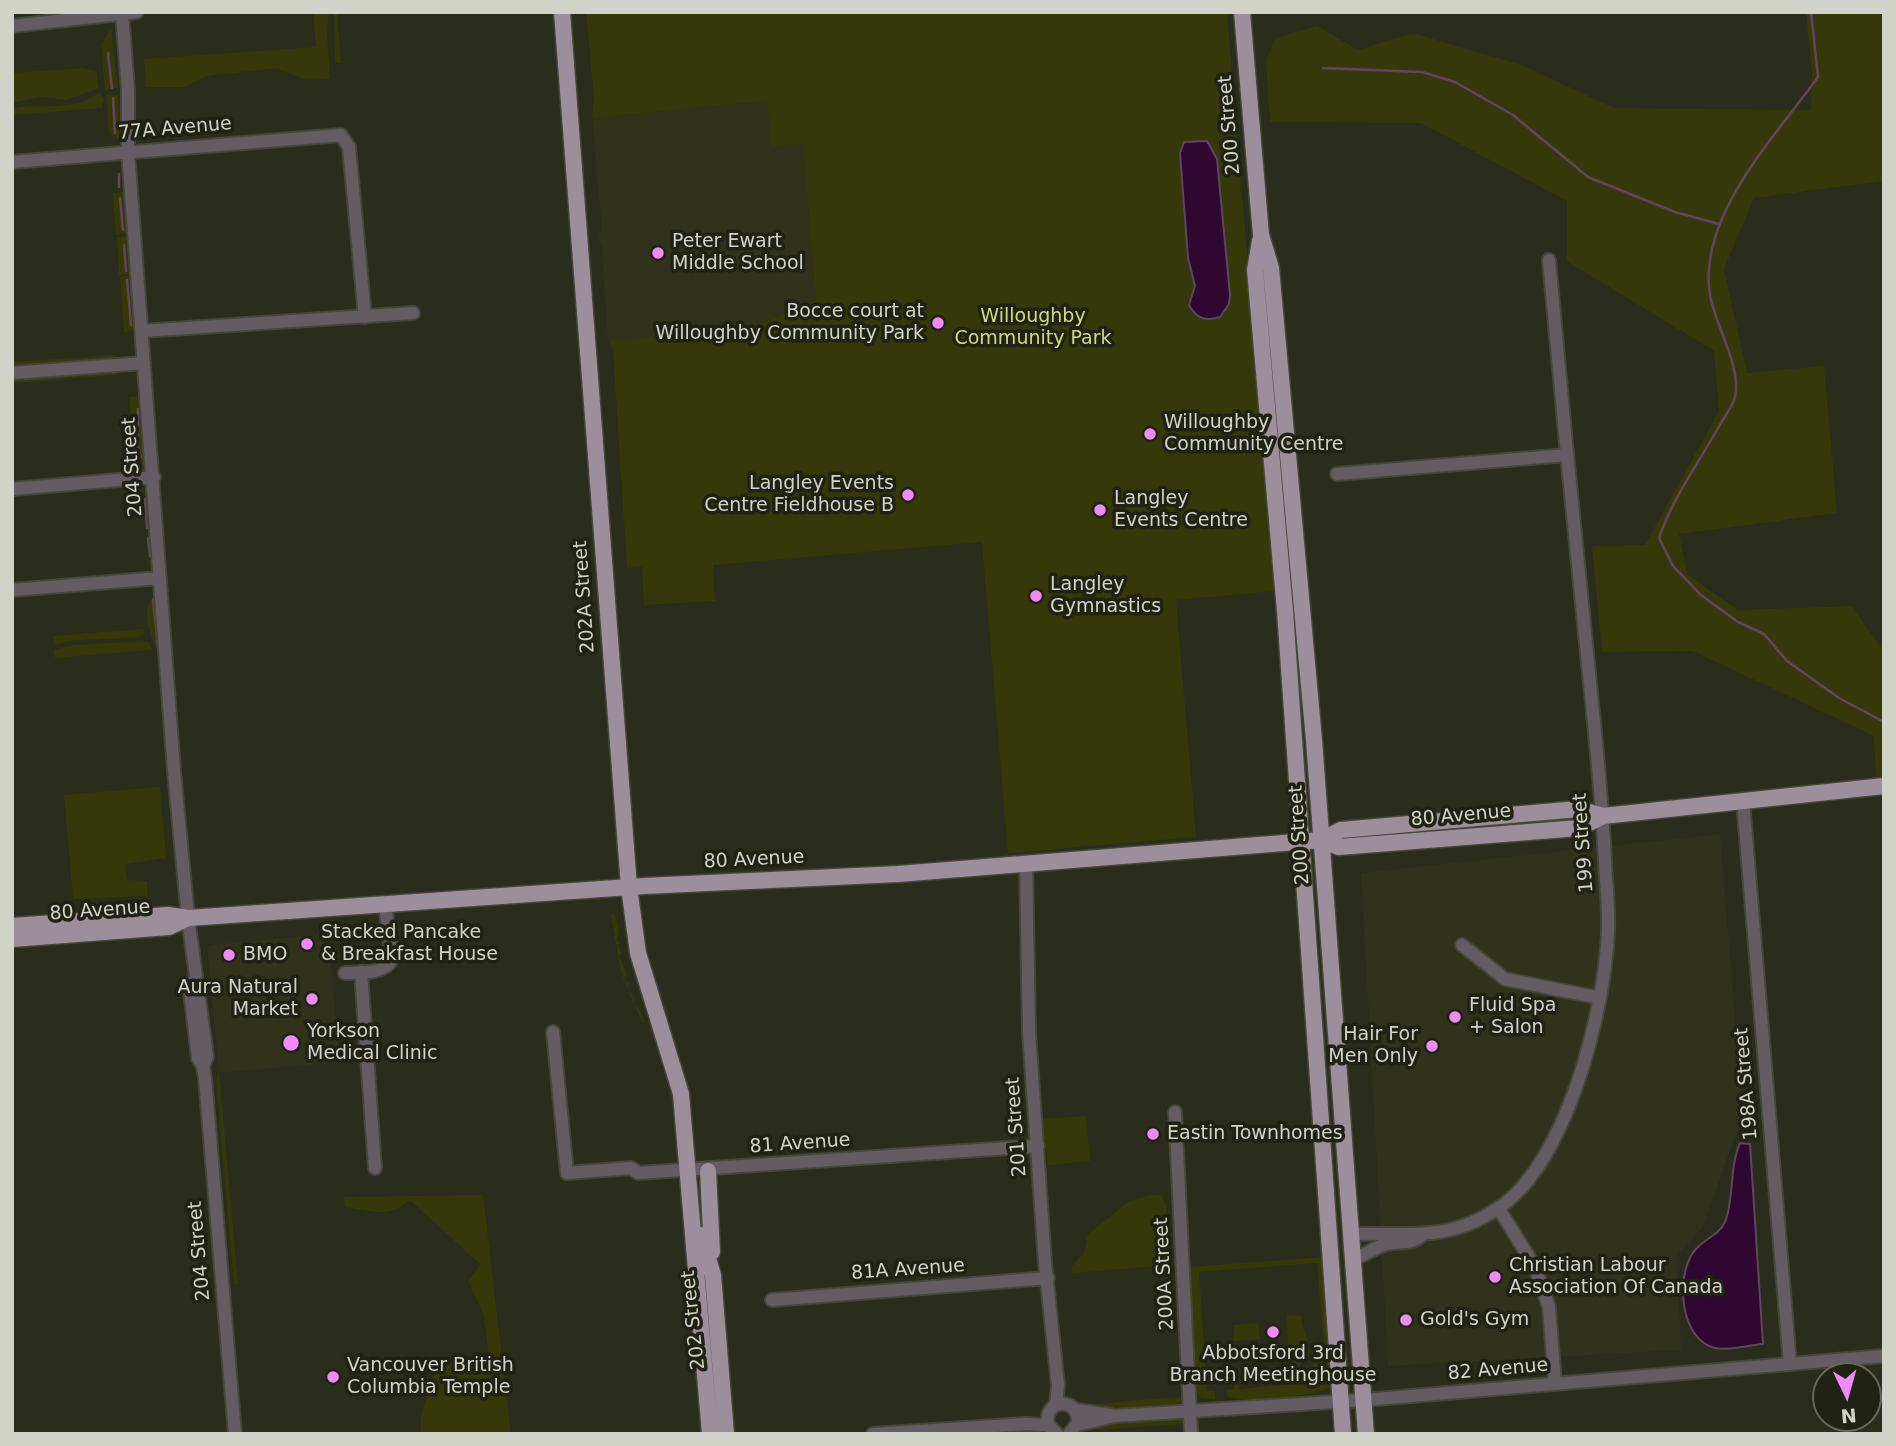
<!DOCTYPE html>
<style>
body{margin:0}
#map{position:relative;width:1896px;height:1446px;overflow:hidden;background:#2a2c1c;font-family:"DejaVu Sans",sans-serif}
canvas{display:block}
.frame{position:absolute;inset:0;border:14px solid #d1d2c8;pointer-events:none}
.north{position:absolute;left:1812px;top:1362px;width:70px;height:70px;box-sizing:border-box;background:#202213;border:2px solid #67685b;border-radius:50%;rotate:175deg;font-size:19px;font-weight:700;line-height:28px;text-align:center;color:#d1d2c8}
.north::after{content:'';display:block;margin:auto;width:24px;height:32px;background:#f08bf6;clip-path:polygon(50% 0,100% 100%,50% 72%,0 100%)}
</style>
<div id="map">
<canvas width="1896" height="1446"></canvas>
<div class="frame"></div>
<div class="north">N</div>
</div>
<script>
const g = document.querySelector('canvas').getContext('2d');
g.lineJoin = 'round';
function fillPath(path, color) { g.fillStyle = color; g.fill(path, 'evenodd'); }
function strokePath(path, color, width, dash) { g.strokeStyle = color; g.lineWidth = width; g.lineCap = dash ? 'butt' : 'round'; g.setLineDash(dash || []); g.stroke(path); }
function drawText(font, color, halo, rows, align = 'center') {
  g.font = font + ' "DejaVu Sans",sans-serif'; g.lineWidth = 7; g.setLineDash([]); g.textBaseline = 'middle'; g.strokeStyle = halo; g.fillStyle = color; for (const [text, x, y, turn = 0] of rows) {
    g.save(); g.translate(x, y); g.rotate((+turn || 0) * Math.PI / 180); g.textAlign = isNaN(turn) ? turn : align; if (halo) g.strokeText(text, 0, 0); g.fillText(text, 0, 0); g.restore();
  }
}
fillPath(new Path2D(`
 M 767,101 L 803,143 L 816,300 L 745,330 L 608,341 L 602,250 L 598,236 L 602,232 L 592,118 Z
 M 1720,834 L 1743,1114 L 1703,1227 L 1677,1256 L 1681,1350 L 1388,1366 L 1361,873 Z
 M 328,934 L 340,1062 L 219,1073 L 207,949 L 210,945 Z`), '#30321b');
fillPath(new Path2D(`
 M 329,12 L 327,33 L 330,79 L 307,80 L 276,68 L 207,76 L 184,87 L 146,87 L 144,59 L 316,47 L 313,13 Z
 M 334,12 L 337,12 L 341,63 L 335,63 Z
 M 586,12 L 1227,12 L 1275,591 L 1176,600 L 1196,837 L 1008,853 L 982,542 L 713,565 L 715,601 L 644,605 L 642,567 L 627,568 L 613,350 L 608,341 L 745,330 L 816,300 L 803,144 L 771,146 L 767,101 L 592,118 L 594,99 Z
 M 1806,12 L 1884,12 L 1884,181 L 1754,198 L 1724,269 L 1747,373 L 1824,366 L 1837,513 L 1679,534 L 1687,574 L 1738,610 L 1851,606 L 1884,651 L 1884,777 L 1876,778 L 1874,736 L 1693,651 L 1602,652 L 1592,546 L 1645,545 L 1719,411 L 1714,351 L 1567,261 L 1567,201 L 1421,123 L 1270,122 L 1266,60 L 1276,38 L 1317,26 L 1358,50 L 1413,33 L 1524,66 L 1614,108 L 1811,110 L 1812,75 Z
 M 111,29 L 118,88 L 105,90 L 101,43 Z
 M 83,68 L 96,71 L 99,88 L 67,100 L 40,97 L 12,103 L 12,73 Z
 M 100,93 L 104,99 L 102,108 L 12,115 L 12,109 C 32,103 47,108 67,105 C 82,104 89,98 100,93 Z
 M 107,94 L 118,95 L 120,141 L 108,129 Z
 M 124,192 L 130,232 L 116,235 L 113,193 Z
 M 117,237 L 130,237 L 131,274 L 119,275 Z
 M 131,276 L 136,331 L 124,332 L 120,277 Z
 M 116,355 L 114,359 L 90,359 L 12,365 L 12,362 Z
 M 100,371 L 116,371 L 118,375 L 12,383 L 12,381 Z
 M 141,396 L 147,463 C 126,457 131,415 130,397 Z
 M 155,593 L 160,650 L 157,650 C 149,629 140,614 155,593 Z
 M 144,629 L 144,634 L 136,638 L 75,640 L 54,645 L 53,636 Z
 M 147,641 L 153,650 L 55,658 L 54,650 L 74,645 Z
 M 160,787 L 166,858 L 125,864 L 127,880 L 147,881 L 147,896 L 73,899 L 64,795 Z
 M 615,912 L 619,934 L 617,939 L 620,944 L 618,945 L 622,954 L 619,955 L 627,975 L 624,977 L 626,983 L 629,982 L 628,989 L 636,1000 L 633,1002 L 635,1007 L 638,1007 L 645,1022 L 642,1023 L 621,972 L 611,915 Z
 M 219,1071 L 238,1284 L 234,1285 L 216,1081 Z
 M 1086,1116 L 1090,1161 L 1048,1165 L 1042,1119 Z
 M 483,1195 L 511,1434 L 421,1434 L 421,1415 L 439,1362 L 490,1362 L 483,1313 L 468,1281 L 481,1265 L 410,1200 C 387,1219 373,1211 345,1207 L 344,1197 Z
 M 1149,1195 L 1161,1195 L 1166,1204 L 1170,1265 L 1072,1273 L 1072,1266 L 1084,1253 L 1088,1234 L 1127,1203 Z
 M 1325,1257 L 1333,1386 C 1318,1397 1239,1404 1227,1396 L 1227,1390 L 1234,1389 L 1234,1381 L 1238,1382 L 1239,1389 L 1304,1383 L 1304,1374 L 1314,1364 L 1318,1352 L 1324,1350 L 1317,1263 L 1199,1272 L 1207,1391 L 1215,1391 L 1215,1399 L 1201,1398 L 1197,1392 L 1188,1267 Z
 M 1287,1315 L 1301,1316 C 1302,1330 1310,1340 1309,1356 L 1298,1367 L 1289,1366 Z
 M 1258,1323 L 1260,1339 L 1234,1341 L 1233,1325 Z
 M 1177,1397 L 1184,1399 L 1176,1404 L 1095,1410 L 1097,1404 Z
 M 1181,1419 L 1182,1424 L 1097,1430 L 1097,1424 L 1120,1420 L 1128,1423 Z`), '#35390a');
const water = new Path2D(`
 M 1207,141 L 1217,159 L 1230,295 L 1229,304 L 1220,317 C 1205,322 1196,318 1189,305 L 1195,286 L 1188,258 L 1180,153 L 1184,142 Z
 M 1740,1143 L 1750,1144 L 1763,1344 C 1749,1345 1728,1351 1715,1348 C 1682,1340 1677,1286 1689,1260 C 1697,1240 1718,1238 1725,1222 C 1734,1201 1729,1168 1740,1143 Z`);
fillPath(water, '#2e0831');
strokePath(water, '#5f455e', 2);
strokePath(new Path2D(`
 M 1811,12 L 1818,77 C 1775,137 1697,217 1710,295 C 1715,325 1742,367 1735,397 C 1732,408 1722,420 1717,430 C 1697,465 1672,500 1659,538 L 1673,566 L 1701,595 L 1738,622 L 1764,634 L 1787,661 L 1839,698 L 1884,722
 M 108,53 L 112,88
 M 1323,68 L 1422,72 L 1455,82 L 1513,115 L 1588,177 L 1675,212 L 1719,224
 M 113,98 L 115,133
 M 119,174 L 119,187
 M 120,198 L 123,230
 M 124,245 L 126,271
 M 127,280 L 131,325
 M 138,409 L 138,447 L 141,457
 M 145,499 L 147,528
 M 148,538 L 150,556
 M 153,600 L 158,645`), '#5f455e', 2.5);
const minor = new Path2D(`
 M 122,12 L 128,90 L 128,152 L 174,771 L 188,918 L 207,1057 L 203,1066
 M 12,26 L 137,12
 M 12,162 L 341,135 L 349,147 L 365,317
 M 142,331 L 413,313
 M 12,373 L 144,363
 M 1337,474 L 1567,455
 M 12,489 L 154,477
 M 12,590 L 160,578
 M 1743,801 L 1790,1364
 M 1026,864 L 1029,1032 L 1045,1263 L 1058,1386 L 1056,1404
 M 1462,945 L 1505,979 L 1600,998
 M 361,972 L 375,1168
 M 345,973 C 359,972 383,975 392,960 L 385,904
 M 189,983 L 198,1058 L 203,1066 L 205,1078 L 235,1434
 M 553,1032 L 567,1173 L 631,1168 L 638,1173 L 1038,1146
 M 1175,1112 L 1191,1434
 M 1499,1209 L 1535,1267 L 1549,1307 L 1555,1384
 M 1350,1234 C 1406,1232 1446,1243 1497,1209 C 1567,1164 1605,1009 1608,931 C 1609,908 1606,885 1605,862 C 1602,796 1595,730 1588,664 C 1574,529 1561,395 1549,260
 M 1352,1259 C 1365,1256 1372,1249 1383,1245 C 1397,1240 1409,1246 1421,1236
 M 772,1300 L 1048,1278
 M 1076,1410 L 1111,1415
 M 1077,1425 L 1114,1416 L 1364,1400 L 1884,1356
 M 873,1434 L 1025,1424 L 1048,1425
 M 1057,1434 L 1048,1425 C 1043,1398 1079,1396 1078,1423 L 1069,1434`);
const major = new Path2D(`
 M 562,12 L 629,887 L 638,953 L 681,1094 L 710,1434
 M 1242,12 L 1261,235 L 1271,268 L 1314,740 L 1366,1434
 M 1260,241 L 1255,270 L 1285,611 L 1343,1434
 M 1321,840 L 1339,847 L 1579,828 L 1603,816 L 1884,786
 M 12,926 L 168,915 L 188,918 L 644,886 L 898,874 L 1321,840 L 1341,830 L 1578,809 L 1603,816
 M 12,939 L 169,927 L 188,918
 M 708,1171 L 712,1252
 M 701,1235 L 713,1275 L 726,1434`);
strokePath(minor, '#454738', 16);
strokePath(major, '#454738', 19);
strokePath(minor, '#635d63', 12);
strokePath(major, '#9c8f9c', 16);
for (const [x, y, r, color] of [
 [658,253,7,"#f08bf6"],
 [938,323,7,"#f08bf6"],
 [1150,434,7,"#f08bf6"],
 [908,495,7,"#f08bf6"],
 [1100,510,7,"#f08bf6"],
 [1036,596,7,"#f08bf6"],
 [307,944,7,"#f08bf6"],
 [229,955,7,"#f08bf6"],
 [312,999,7,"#f08bf6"],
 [1455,1017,7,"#f08bf6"],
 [291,1043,9,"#f08bf6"],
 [1432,1046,7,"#f08bf6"],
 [1153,1134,7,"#f08bf6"],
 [1495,1277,7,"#f08bf6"],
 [1406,1320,7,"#f08bf6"],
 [1273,1332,7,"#f08bf6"],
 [333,1377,7,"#f08bf6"]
]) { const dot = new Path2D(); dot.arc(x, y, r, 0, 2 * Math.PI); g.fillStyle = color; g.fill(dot); strokePath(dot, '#202213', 2.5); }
drawText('19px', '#d1d2c8', '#202213', [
 ["200 Street",1230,125,-95],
 ["77A Avenue",175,129,-5],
 ["204 Street",133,467,-94],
 ["202A Street",585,597,-94],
 ["80 Avenue",1461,816,-5],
 ["200 Street",1300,835,-94],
 ["199 Street",1584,843,-94],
 ["80 Avenue",754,860,-3],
 ["80 Avenue",100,911,-4],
 ["198A Street",1747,1084,-95],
 ["201 Street",1017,1127,-94],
 ["81 Avenue",800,1144,-4],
 ["204 Street",200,1251,-95],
 ["81A Avenue",908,1270,-4],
 ["200A Street",1165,1274,-93],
 ["202 Street",694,1320,-96],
 ["82 Avenue",1498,1370,-5]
]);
drawText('19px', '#d1d2c8', '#202213', [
 ["Peter Ewart",672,242],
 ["Middle School",672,264],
 ["Bocce court at",924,312,"right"],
 ["Willoughby Community Park",924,334,"right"],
 ["Willoughby",1164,423],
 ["Community Centre",1164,445],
 ["Langley Events",894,484,"right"],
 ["Centre Fieldhouse B",894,506,"right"],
 ["Langley",1114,499],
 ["Events Centre",1114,521],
 ["Langley",1050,585],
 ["Gymnastics",1050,607],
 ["Stacked Pancake",321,933],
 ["& Breakfast House",321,955],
 ["BMO",243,955],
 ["Aura Natural",298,988,"right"],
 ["Market",298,1010,"right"],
 ["Fluid Spa",1469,1006],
 ["+ Salon",1469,1028],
 ["Yorkson",307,1032],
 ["Medical Clinic",307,1054],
 ["Hair For",1418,1035,"right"],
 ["Men Only",1418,1057,"right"],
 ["Eastin Townhomes",1167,1134],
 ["Christian Labour",1509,1266],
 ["Association Of Canada",1509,1288],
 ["Gold's Gym",1420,1320],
 ["Abbotsford 3rd",1273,1354,"center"],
 ["Branch Meetinghouse",1273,1376,"center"],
 ["Vancouver British",347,1366],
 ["Columbia Temple",347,1388]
], 'left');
drawText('19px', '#d0da7f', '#202213', [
 ["Willoughby",1033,317],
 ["Community Park",1033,339]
]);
</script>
